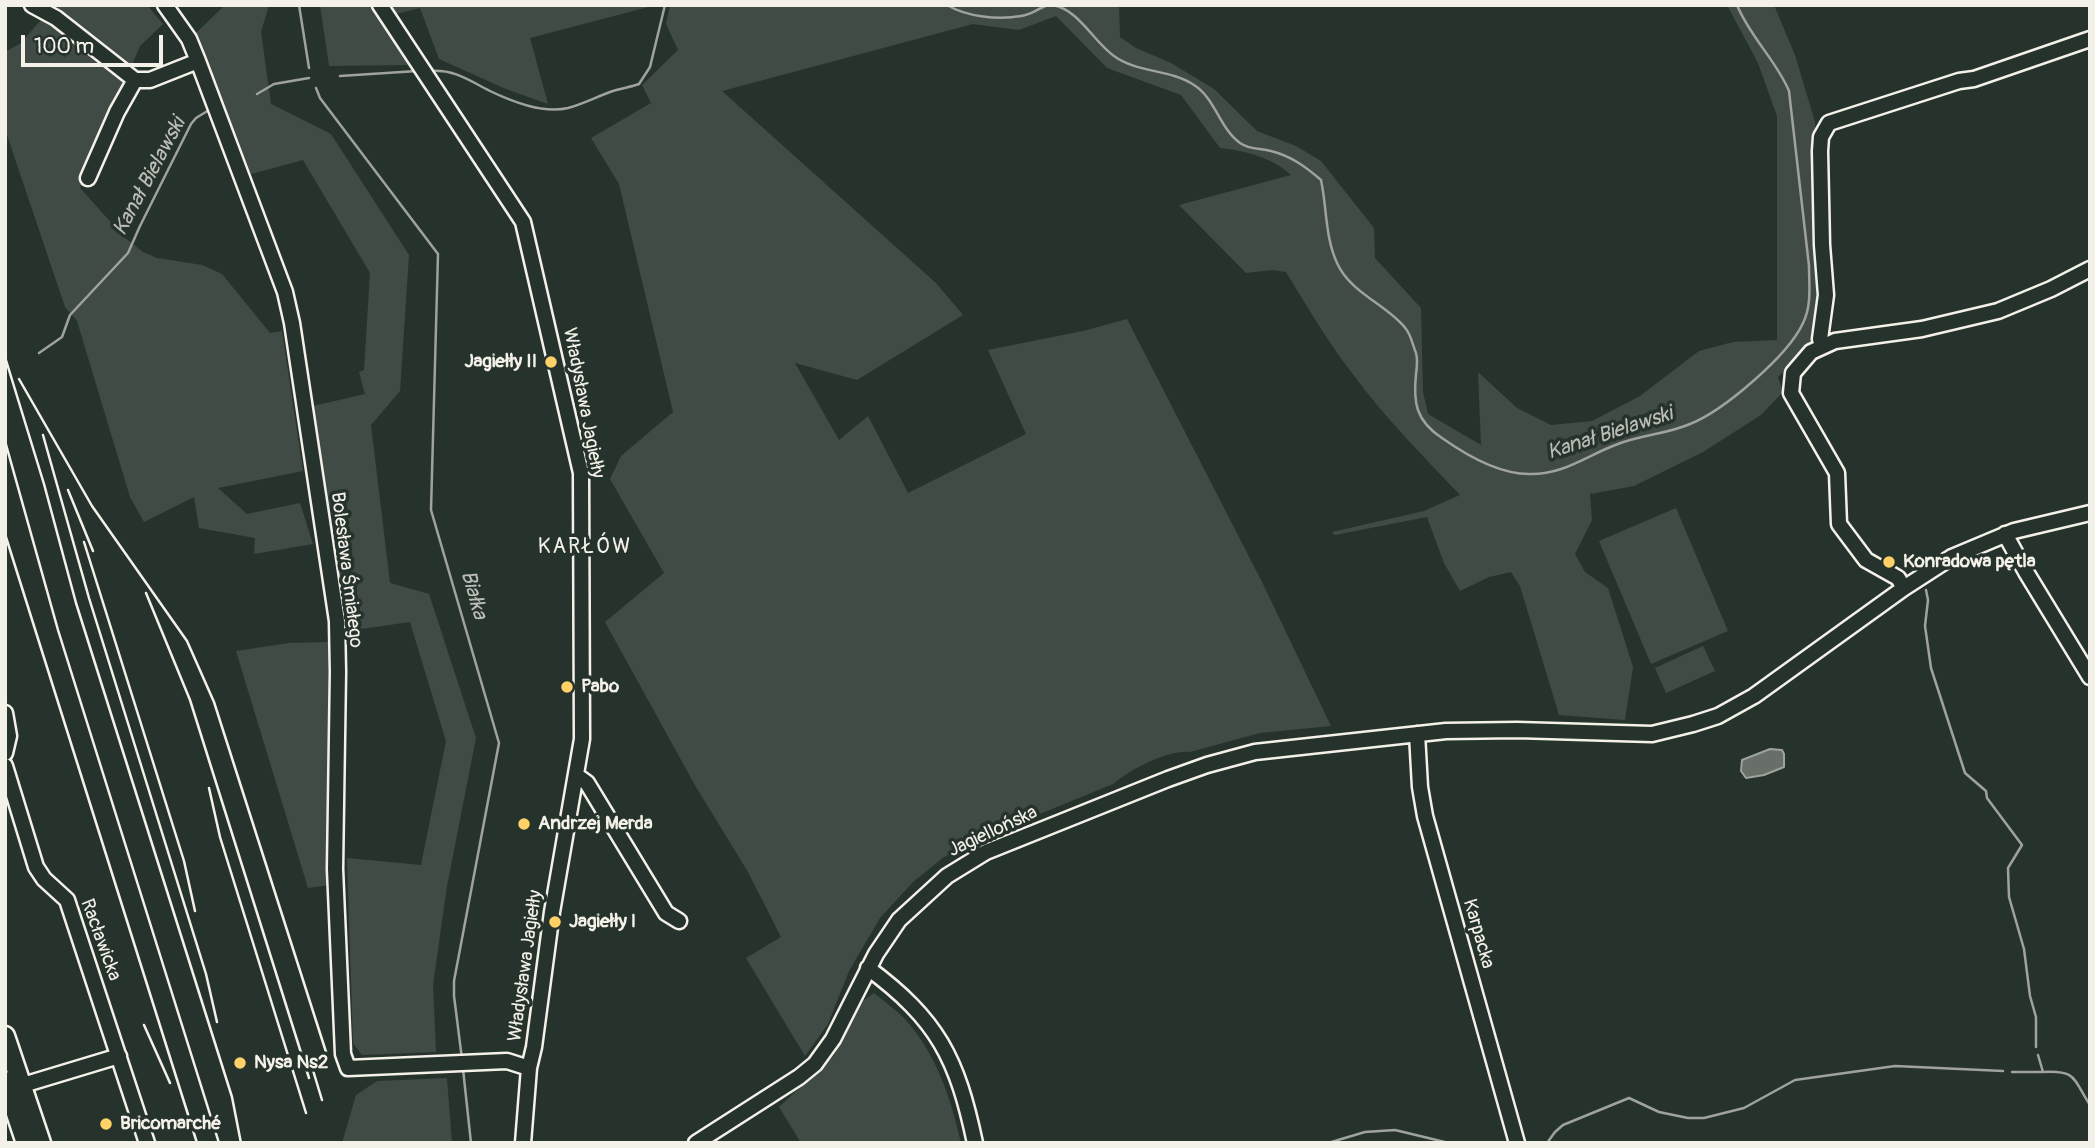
<!DOCTYPE html>
<meta charset="utf-8">
<style>
body{margin:0}
#map{position:relative;width:2095px;height:1148px;overflow:hidden;background:#26332d;font-family:Pangolin,sans-serif}
canvas{display:block}
.frame{position:absolute;inset:0;border:7px solid #f4f1e8;pointer-events:none}
.scale{position:absolute;left:21px;top:35px;width:142px;height:32px;box-sizing:border-box;border:4px solid #f4f1e8;border-top:0;padding-left:9px;font-size:21px;line-height:24px;white-space:nowrap;color:#f4f1e8;-webkit-text-stroke:5px #26332d;paint-order:stroke}
</style>
<div id="map">
<canvas width="2095" height="1148"></canvas>
<div class="frame"></div>
<div class="scale">100 m</div>
</div>
<script>
const g = document.querySelector('canvas').getContext('2d');
g.lineJoin = 'round';
function fillPath(path, color) { g.fillStyle = color; g.fill(path, 'evenodd'); }
function strokePath(path, color, width, dash) { g.strokeStyle = color; g.lineWidth = width; g.lineCap = dash ? 'butt' : 'round'; g.setLineDash(dash || []); g.stroke(path); }
function drawText(font, color, halo, rows, align = 'center') {
  g.font = font + ' Pangolin,sans-serif'; g.lineWidth = 7; g.setLineDash([]); g.textBaseline = 'middle'; g.strokeStyle = halo; g.fillStyle = color; for (const [text, x, y, turn = 0] of rows) {
    g.save(); g.translate(x, y); g.rotate((+turn || 0) * Math.PI / 180); g.textAlign = isNaN(turn) ? turn : align; if (halo) g.strokeText(text, 0, 0); g.fillText(text, 0, 0); g.restore();
  }
}
fillPath(new Path2D(`
 M 45,5 L 147,5 L 163,24 L 140,46 L 80,188 L 125,238 L 143,252 L 157,258 L 202,265 L 222,274 L 270,333 L 282,331 L 303,471 L 218,488 L 247,514 L 300,503 L 313,544 L 254,554 L 255,538 L 199,528 L 194,497 L 144,522 L 130,497 L 77,321 L 65,307 L 7,135 L 5,136 L 5,52 L 21,43 L 46,14 Z
 M 225,5 L 269,5 L 261,32 L 271,104 L 331,134 L 409,255 L 400,391 L 371,425 L 390,583 L 429,594 L 476,738 L 447,886 L 433,985 L 436,1052 L 362,1055 L 353,1043 L 347,858 L 421,865 L 446,741 L 410,622 L 347,631 L 336,544 L 313,406 L 365,394 L 359,372 L 364,370 L 370,273 L 303,160 L 251,174 L 196,33 Z
 M 320,5 L 369,5 L 409,65 L 329,66 Z
 M 390,5 L 656,5 L 530,38 L 548,104 L 506,89 L 439,59 L 420,8 L 396,14 Z
 M 670,5 L 1119,5 L 1120,37 L 1136,48 L 1171,63 L 1214,89 L 1257,131 L 1296,146 L 1321,161 L 1374,228 L 1375,258 L 1421,308 L 1423,392 L 1428,414 L 1481,445 L 1478,372 L 1517,408 L 1551,425 L 1592,421 L 1640,396 L 1699,351 L 1733,342 L 1777,340 L 1777,116 L 1758,63 L 1727,5 L 1774,5 L 1795,55 L 1815,122 L 1818,253 L 1822,296 L 1814,341 L 1778,377 L 1783,392 L 1761,415 L 1703,452 L 1634,486 L 1590,494 L 1592,520 L 1575,554 L 1585,572 L 1608,588 L 1633,667 L 1625,720 L 1559,715 L 1520,586 L 1511,572 L 1489,577 L 1460,591 L 1444,563 L 1427,517 L 1335,535 L 1332,532 L 1424,511 L 1460,495 C 1424,457 1386,419 1355,377 C 1329,344 1308,308 1286,272 L 1273,270 L 1246,273 L 1179,205 L 1291,175 C 1273,158 1244,150 1220,148 L 1181,95 L 1107,68 L 1056,16 L 1019,30 L 973,24 L 722,91 L 936,283 L 963,315 L 857,380 L 795,363 L 839,440 L 868,416 L 908,493 L 1026,434 L 988,350 L 1083,331 L 1127,319 L 1262,582 L 1331,726 L 1260,733 L 1190,752 C 1167,750 1131,769 1113,784 L 1003,829 L 944,857 L 913,882 L 880,918 L 849,971 L 828,1024 L 805,1056 L 746,958 L 781,937 L 748,872 L 696,787 L 605,622 L 664,573 L 610,479 L 621,456 L 673,412 L 619,184 L 591,138 L 651,103 L 642,85 L 678,50 L 666,24 Z
 M 1676,508 L 1728,631 L 1651,664 L 1599,541 Z
 M 329,642 L 329,885 L 308,888 L 236,651 L 289,643 Z
 M 1703,646 L 1715,671 L 1666,693 L 1655,668 Z
 M 874,993 C 884,1001 895,1009 904,1018 C 936,1053 951,1098 961,1143 L 801,1143 L 779,1107 L 833,1057 L 863,1001 Z
 M 447,1078 L 452,1143 L 342,1143 L 356,1095 L 377,1081 Z`), '#414b45');
const water = new Path2D(`
 M 1770,749 L 1782,750 L 1784,754 L 1784,767 L 1764,775 L 1746,778 L 1741,771 L 1742,760 Z`);
fillPath(water, '#676f68');
strokePath(water, '#9fa39b', 2);
strokePath(new Path2D(`
 M 299,5 L 309,68
 M 947,5 C 967,17 998,20 1021,16 C 1031,15 1038,9 1047,5
 M 1053,5 C 1079,10 1093,41 1114,56 C 1137,73 1170,69 1194,85 C 1215,98 1220,129 1240,143 C 1250,150 1260,148 1271,151 C 1291,156 1306,167 1321,180 C 1327,208 1325,237 1337,263 C 1351,294 1388,305 1406,329 C 1411,335 1413,346 1416,353 C 1418,360 1417,367 1416,374 C 1413,403 1416,421 1442,438 C 1466,455 1499,474 1529,474 C 1564,475 1587,455 1618,444 C 1641,435 1667,434 1690,424 C 1723,411 1788,356 1803,323 C 1812,305 1809,285 1809,266 L 1789,91 C 1776,60 1750,37 1737,5
 M 430,71 C 455,69 470,81 490,91 C 513,102 543,114 568,108 C 583,104 598,96 613,91 C 622,88 631,87 639,84 L 650,67 L 665,5
 M 340,76 L 417,71
 M 316,88 L 320,98 L 438,254 L 431,510 L 499,743 L 454,981 L 454,996 L 462,1059
 M 257,94 L 274,84 L 309,78
 M 39,353 L 62,337 L 70,315 L 128,253 L 140,226 L 191,124 L 196,118 L 209,110
 M 1926,590 L 1928,600 L 1925,626 L 1931,668 L 1965,773 L 1986,791 L 1987,798 L 2022,845 L 2008,868 L 2009,897 L 2024,949 L 2030,996 L 2036,1017 L 2036,1047
 M 2038,1055 L 2043,1072 C 2077,1070 2073,1079 2090,1105
 M 463,1069 L 471,1143
 M 2012,1072 L 2043,1072
 M 1328,1143 L 1365,1132 L 1395,1130 L 1449,1143
 M 1547,1143 L 1555,1132 L 1563,1125 L 1629,1098 L 1659,1112 L 1688,1118 L 1704,1118 L 1744,1108 L 1795,1080 L 1895,1066 L 2003,1071`), '#9fa39b', 2.5);
const minor = new Path2D(`
 M 32,5 L 56,18 L 135,80
 M 165,5 L 189,39 L 198,61 L 285,292 L 292,323 L 337,621 L 338,672 L 335,869 L 343,1054 L 348,1068 L 507,1061 L 529,1068
 M 380,5 L 523,222 L 581,473 L 582,739 L 552,912 L 534,1047 L 529,1068 L 523,1143
 M 88,178 L 117,112 L 135,80 L 150,80 L 198,61
 M 1822,346 L 1820,339 L 1826,295 L 1822,245 L 1820,151 L 1821,137 L 1829,123 L 1959,81 L 1974,79 L 2090,39
 M 2005,534 L 2026,572 L 2090,677
 M 1904,588 L 1898,578 L 1866,560 L 1839,524 L 1837,473 L 1791,393 L 1793,373 L 1811,352 L 1835,341 L 1922,329 L 1998,311 L 2051,289 L 2090,269
 M 5,713 L 9,736 L 5,753
 M 1417,734 L 1420,787 L 1425,816 L 1517,1143
 M 5,766 L 36,867 L 44,879 L 67,900 L 147,1143
 M 576,775 L 587,783 L 666,913 L 679,921
 M 868,968 C 938,1020 957,1058 975,1143
 M 13,1088 L 119,1056
 M 696,1143 L 799,1077 L 815,1064 L 833,1039 L 876,954 L 899,920 L 947,876 L 986,852 L 1168,779 L 1207,765 L 1255,752 L 1446,731 L 1517,730 L 1652,734 L 1693,724 L 1718,716 L 1754,696 L 1904,588 L 1952,557 L 2014,531 L 2090,513`);
const major = new Path2D(`
 M 5,1036 L 41,1143
 M 5,1081 L 26,1143`);
strokePath(minor, '#f4f1e8', 19);
strokePath(major, '#f4f1e8', 23);
strokePath(minor, '#26332d', 14);
strokePath(major, '#26332d', 18);
strokePath(new Path2D(`
 M 5,357 L 44,484 L 76,603 L 232,1097 L 241,1143
 M 19,379 L 92,506 L 187,641 L 214,702 L 327,1055
 M 43,435 L 89,598 L 206,974 L 217,1022
 M 5,441 L 58,630 L 219,1143
 M 68,490 L 93,551
 M 5,534 L 197,1143
 M 84,542 L 184,861 L 195,911
 M 146,593 L 190,700 L 309,1078
 M 209,788 L 220,837 L 306,1113
 M 144,1025 L 170,1083
 M 312,1067 L 322,1100`), '#f4f1e8', 2.5);
for (const [x, y, r, color] of [
 [551,362,7,"#ffd166"],
 [1889,562,7,"#ffd166"],
 [567,687,7,"#ffd166"],
 [524,824,7,"#ffd166"],
 [555,922,7,"#ffd166"],
 [240,1063,7,"#ffd166"],
 [106,1124,7,"#ffd166"]
]) { const dot = new Path2D(); dot.arc(x, y, r, 0, 2 * Math.PI); g.fillStyle = color; g.fill(dot); strokePath(dot, '#26332d', 2.5); }
drawText('bold 19px', '#f4f1e8', '#26332d', [
 ["Jagiełły II",537,362,"right"],
 ["Konradowa pętla",1903,562],
 ["Pabo",581,687],
 ["Andrzej Merda",538,824],
 ["Jagiełły I",569,922],
 ["Nysa Ns2",254,1063],
 ["Bricomarché",120,1124]
], 'left');
drawText('19px', '#f4f1e8', '#26332d', [
 ["Władysława Jagiełły",583,403,79],
 ["Bolesława Śmiałego",346,570,83],
 ["Jagiellońska",993,832,-25],
 ["Karpacka",1478,934,74],
 ["Racławicka",100,940,70],
 ["Władysława Jagiełły",526,966,-82]
]);
drawText('italic 21px', '#bcbdb5', '#26332d', [
 ["Kanał Bielawski",150,177,-62],
 ["Kanał Bielawski",1610,434,-18],
 ["Białka",473,595,74]
]);
g.letterSpacing = '2px';
drawText('21px', '#f4f1e8', '#26332d', [
 ["KARŁÓW",585,548]
]);
g.letterSpacing = '0px';
</script>
